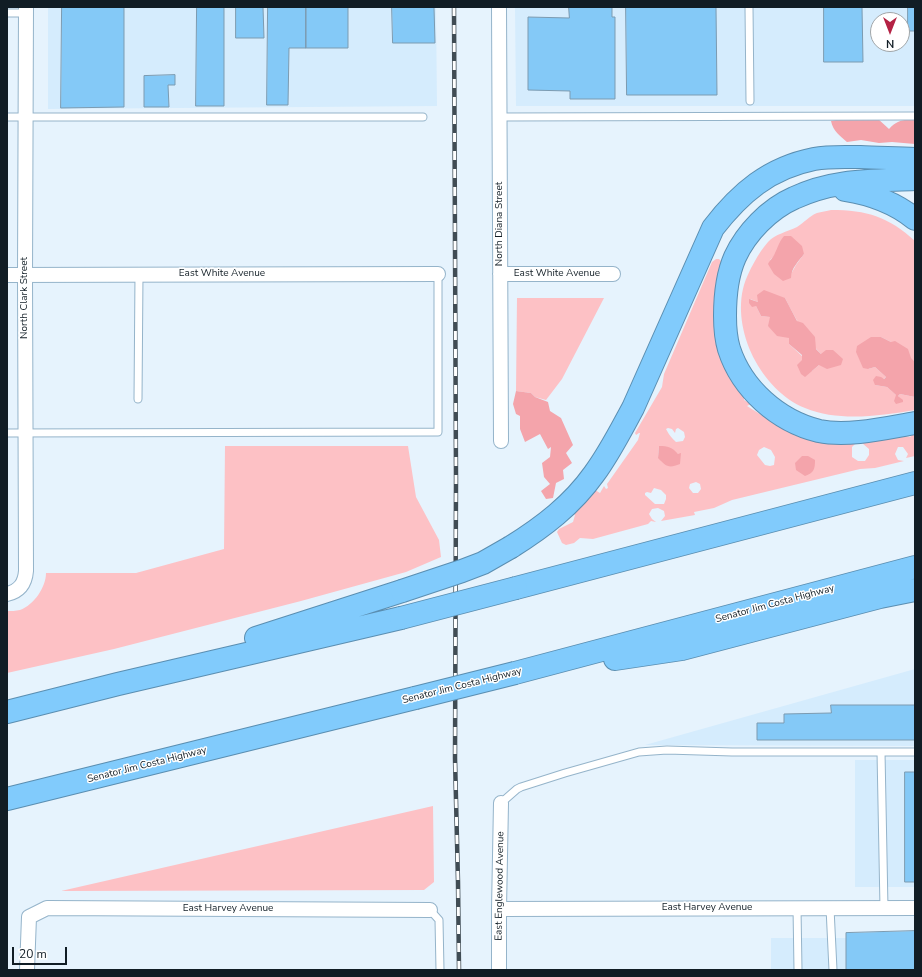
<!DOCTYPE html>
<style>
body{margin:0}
#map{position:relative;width:922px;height:977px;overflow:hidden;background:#e6f3fd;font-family:"Nunito Sans",sans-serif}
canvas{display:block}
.frame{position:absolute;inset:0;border:8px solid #111d25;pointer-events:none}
.north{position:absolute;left:870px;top:12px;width:40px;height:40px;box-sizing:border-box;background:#fff;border:1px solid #a0a5a8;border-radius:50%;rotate:180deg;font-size:11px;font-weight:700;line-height:16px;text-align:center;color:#111d25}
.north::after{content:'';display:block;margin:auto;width:14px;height:18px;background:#b42244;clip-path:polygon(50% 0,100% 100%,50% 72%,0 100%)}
.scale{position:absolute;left:12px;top:947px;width:55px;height:18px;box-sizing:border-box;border:2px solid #111d25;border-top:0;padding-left:5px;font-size:12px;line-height:14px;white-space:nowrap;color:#111d25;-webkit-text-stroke:3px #fff;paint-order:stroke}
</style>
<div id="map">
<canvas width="922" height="977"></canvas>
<div class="frame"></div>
<div class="north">N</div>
<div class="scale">20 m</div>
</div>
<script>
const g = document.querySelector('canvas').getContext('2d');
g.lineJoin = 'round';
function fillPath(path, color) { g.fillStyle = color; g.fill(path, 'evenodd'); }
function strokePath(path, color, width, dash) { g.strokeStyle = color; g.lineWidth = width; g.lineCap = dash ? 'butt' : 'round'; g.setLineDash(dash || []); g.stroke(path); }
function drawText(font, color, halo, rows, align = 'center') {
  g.font = font + ' "Nunito Sans",sans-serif'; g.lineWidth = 3; g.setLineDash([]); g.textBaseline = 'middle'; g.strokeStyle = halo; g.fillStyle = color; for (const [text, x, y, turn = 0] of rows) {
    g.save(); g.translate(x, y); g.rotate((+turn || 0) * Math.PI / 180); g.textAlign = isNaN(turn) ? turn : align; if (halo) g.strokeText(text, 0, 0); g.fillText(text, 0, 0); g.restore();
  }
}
fillPath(new Path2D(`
 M 48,7 L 436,7 L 437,106 L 48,109 Z
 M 515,7 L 915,7 L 915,106 L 516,106 ZM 878,20 L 902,20 L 902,44 L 878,44 Z
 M 915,669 L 915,746 L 645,745 Z
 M 855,760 L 915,760 L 915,887 L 855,887 Z
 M 771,938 L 915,938 L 915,970 L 771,970 Z`), '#d5ecfd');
fillPath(new Path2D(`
 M 831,210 C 867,210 889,217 915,241 L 915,362 L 891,342 L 881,337 L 868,369 L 875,367 L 886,377 L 875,385 L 887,387 L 903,401 L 898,396 L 900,394 L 915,397 L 915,410 C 879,416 839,422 805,408 C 761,390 731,330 744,285 C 748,272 759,252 768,242 C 775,234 787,232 797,227 C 804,223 809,216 817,213 C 821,212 827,211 831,210 ZM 804,254 L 796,265 L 791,274 L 770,260 L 775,255 ZM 785,298 C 795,317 805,338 821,354 L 819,365 L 812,371 L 802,360 L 802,356 L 789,344 L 789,338 L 771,317 L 761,316 L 756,306 L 750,299 L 758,302 Z
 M 716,259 L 719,259 L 723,263 L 725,365 L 736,388 L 744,397 L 744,400 L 751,404 L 747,406 L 763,416 L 765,414 L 866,441 L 905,436 L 910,437 L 912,435 L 915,435 L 915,456 L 906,458 L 908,454 L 903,447 L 898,447 L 895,454 L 898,460 L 904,461 L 875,468 L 860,469 L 732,500 L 714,508 L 694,512 L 695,515 L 661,521 L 665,516 L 664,511 L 658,508 L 652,509 L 649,514 L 652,519 L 656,522 L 651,521 L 648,524 L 593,539 L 580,538 L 574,543 L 566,545 L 562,543 L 557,532 L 559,529 L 573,522 L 575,515 L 572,512 L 595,490 L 600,493 L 604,486 L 606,489 L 608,488 L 607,484 L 638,440 L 640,433 L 639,433 L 636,435 L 635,433 L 662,387 L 664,374 L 712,262 ZM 668,428 L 672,429 L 675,433 L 676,429 L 678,428 L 684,432 L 685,437 L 683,441 L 676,442 C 672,438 669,435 666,429 ZM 856,443 L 862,443 L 869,449 L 869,455 L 865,461 L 858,461 L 852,457 L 852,447 ZM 659,446 L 678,454 L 681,454 L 658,458 ZM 764,447 L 771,450 L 775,457 L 774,465 L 770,466 L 765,465 L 757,455 L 759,450 ZM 696,482 L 700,484 L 701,489 L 698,493 L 693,493 L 689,488 L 690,484 ZM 654,488 L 661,490 L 666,495 L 666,499 L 664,504 L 655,504 L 645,495 L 645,493 L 647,492 L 651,493 Z
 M 517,298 L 604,298 L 562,379 L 546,400 L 535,397 L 531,393 L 516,391 Z
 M 225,446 L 408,446 L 416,497 L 439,540 L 441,557 L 406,572 L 301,601 L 114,649 L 7,673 L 7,611 C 11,611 16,611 20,610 C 34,605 46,587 46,573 L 136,573 L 224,549 Z
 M 433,806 L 434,882 L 424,890 L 61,891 Z`), '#fdc1c5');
fillPath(new Path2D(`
 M 877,118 L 889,129 C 897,120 904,119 915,120 L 915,144 L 892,142 L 879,143 L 861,140 L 847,142 C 840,136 833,131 831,121 L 836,120 Z
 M 784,236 L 791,236 L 802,246 L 804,254 C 799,261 791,268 791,278 L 783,281 L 774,274 L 768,264 C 770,260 773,258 775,253 C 778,247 779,242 784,236 Z
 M 764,290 L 785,298 L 797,321 L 803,323 L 815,337 L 816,349 L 821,354 L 826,350 L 833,350 L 843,359 L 841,365 L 827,369 L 819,365 L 805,377 L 801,374 L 797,365 L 802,360 L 802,355 L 789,344 L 789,338 L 777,336 L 768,326 L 770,317 L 761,316 L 756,306 L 752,307 L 749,303 L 749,299 L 758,302 L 757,295 Z
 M 871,337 L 881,337 L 891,342 L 895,341 L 908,349 L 911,358 L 915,362 L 915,397 L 900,394 L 898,396 L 903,400 L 903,402 L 896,404 L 894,401 L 896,395 L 887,387 L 875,385 L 873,380 L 876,376 L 881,377 L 884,379 L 886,377 L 875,367 L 868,369 L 863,368 L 856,352 L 857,346 Z
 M 516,391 L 531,393 L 535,397 L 548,402 L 550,411 L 561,418 L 573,445 L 566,453 L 572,463 L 563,470 L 564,479 L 556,483 L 553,498 L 546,499 L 541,491 L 550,484 L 544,477 L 542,463 L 550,457 L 551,447 L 548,449 L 540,434 L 525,442 L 520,429 L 520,416 L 516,414 L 513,404 Z
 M 659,446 C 668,446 672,447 678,454 L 681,453 L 680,464 C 668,469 666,466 658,458 Z
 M 802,456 L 808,456 L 815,460 C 815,469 814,473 805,476 L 796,470 L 795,463 Z`), '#f4a4ab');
const building = new Path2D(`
 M 62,7 L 124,7 L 124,107 L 61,108 Z
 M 197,7 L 224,7 L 224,106 L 196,106 Z
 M 236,7 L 263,7 L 264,38 L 236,38 Z
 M 268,7 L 306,7 L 306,48 L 289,48 L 288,105 L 267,105 Z
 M 306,7 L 348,7 L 348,48 L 306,48 Z
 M 392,7 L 434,7 L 435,43 L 393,43 Z
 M 569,7 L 612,7 L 612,17 L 615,17 L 615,99 L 570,99 L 570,91 L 528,90 L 528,17 L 569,18 Z
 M 626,7 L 716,7 L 717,95 L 627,95 Z
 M 824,7 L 862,7 L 863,62 L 824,62 Z
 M 908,7 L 915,7 L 915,31 L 908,31 Z
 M 175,75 L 175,85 L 168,85 L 169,107 L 144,107 L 144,76 Z
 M 831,705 L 915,705 L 915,740 L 757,740 L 757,723 L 784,723 L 784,714 L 831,713 Z
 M 905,772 L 915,772 L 915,882 L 905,882 Z
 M 915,931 L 915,970 L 846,970 L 846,933 Z`);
fillPath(building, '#84c9f7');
strokePath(building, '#7c9bb1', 1);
const lane = new Path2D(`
 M 749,7 L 750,101
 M 7,13 L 26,13
 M 7,117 L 423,117
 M 500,117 L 915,116
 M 138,399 L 139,275
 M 7,433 L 438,432 L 438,274
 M 881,752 L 884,908
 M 501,803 L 517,789 L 521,787 L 565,773 L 639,752 L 667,750 L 732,752 L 915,752
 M 797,908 L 798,970
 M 830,908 L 833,970
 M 430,910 L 439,920 L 440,970`);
const street = new Path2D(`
 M 499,7 L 501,441
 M 500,274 L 613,274
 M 7,275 L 438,274
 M 7,594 C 20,591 25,583 26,571 L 25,275 L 26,7
 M 499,909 L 915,908
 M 27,970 L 29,917 L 47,908 L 430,910
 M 499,970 L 499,909 L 501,803`);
const highway = new Path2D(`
 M 915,179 C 872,181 834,179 794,198 C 769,209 746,233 735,257 C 727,275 725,297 725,316 C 725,327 726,339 729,349 C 742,389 778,421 819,431 C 848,437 886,428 915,423
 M 845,190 C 871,194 894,202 915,219
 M 511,547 C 543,527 572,505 594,474 C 609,454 621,430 633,408 L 713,228 C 740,193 769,168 814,159 C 829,156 845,157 860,157 C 878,158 897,158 915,159
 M 516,588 L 915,483
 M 256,638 L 402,591
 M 615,659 L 682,649 L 880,597 L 915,590
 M 515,673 L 915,567
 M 7,712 L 118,684 L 401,618
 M 7,799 L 415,698`);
strokePath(lane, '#95b4ca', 9);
strokePath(street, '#95b4ca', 16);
strokePath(highway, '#5a8eb1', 24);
strokePath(lane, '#fff', 7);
strokePath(street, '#fff', 14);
strokePath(highway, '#81cbfc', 22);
const rail = new Path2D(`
 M 454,7 L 456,479 L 455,758 L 458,882 L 459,970`);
strokePath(rail, '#404c54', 4.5);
strokePath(rail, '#fff', 3, [9]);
const highwayBridge = new Path2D(`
 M 402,591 L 462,571 L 483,563 L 511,547
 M 401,618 L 516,588
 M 415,698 L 515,673`);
strokePath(highwayBridge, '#5a8eb1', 24, []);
strokePath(highwayBridge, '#81cbfc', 22);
drawText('10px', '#111d25', '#fff', [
 ["North Diana Street",500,224,-90],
 ["East White Avenue",222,274],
 ["East White Avenue",557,274],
 ["North Clark Street",25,298,-90],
 ["Senator Jim Costa Highway",775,604,-15],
 ["Senator Jim Costa Highway",462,686,-14],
 ["Senator Jim Costa Highway",147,765,-14],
 ["East Englewood Avenue",500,886,-89],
 ["East Harvey Avenue",707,908],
 ["East Harvey Avenue",228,909]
]);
</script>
